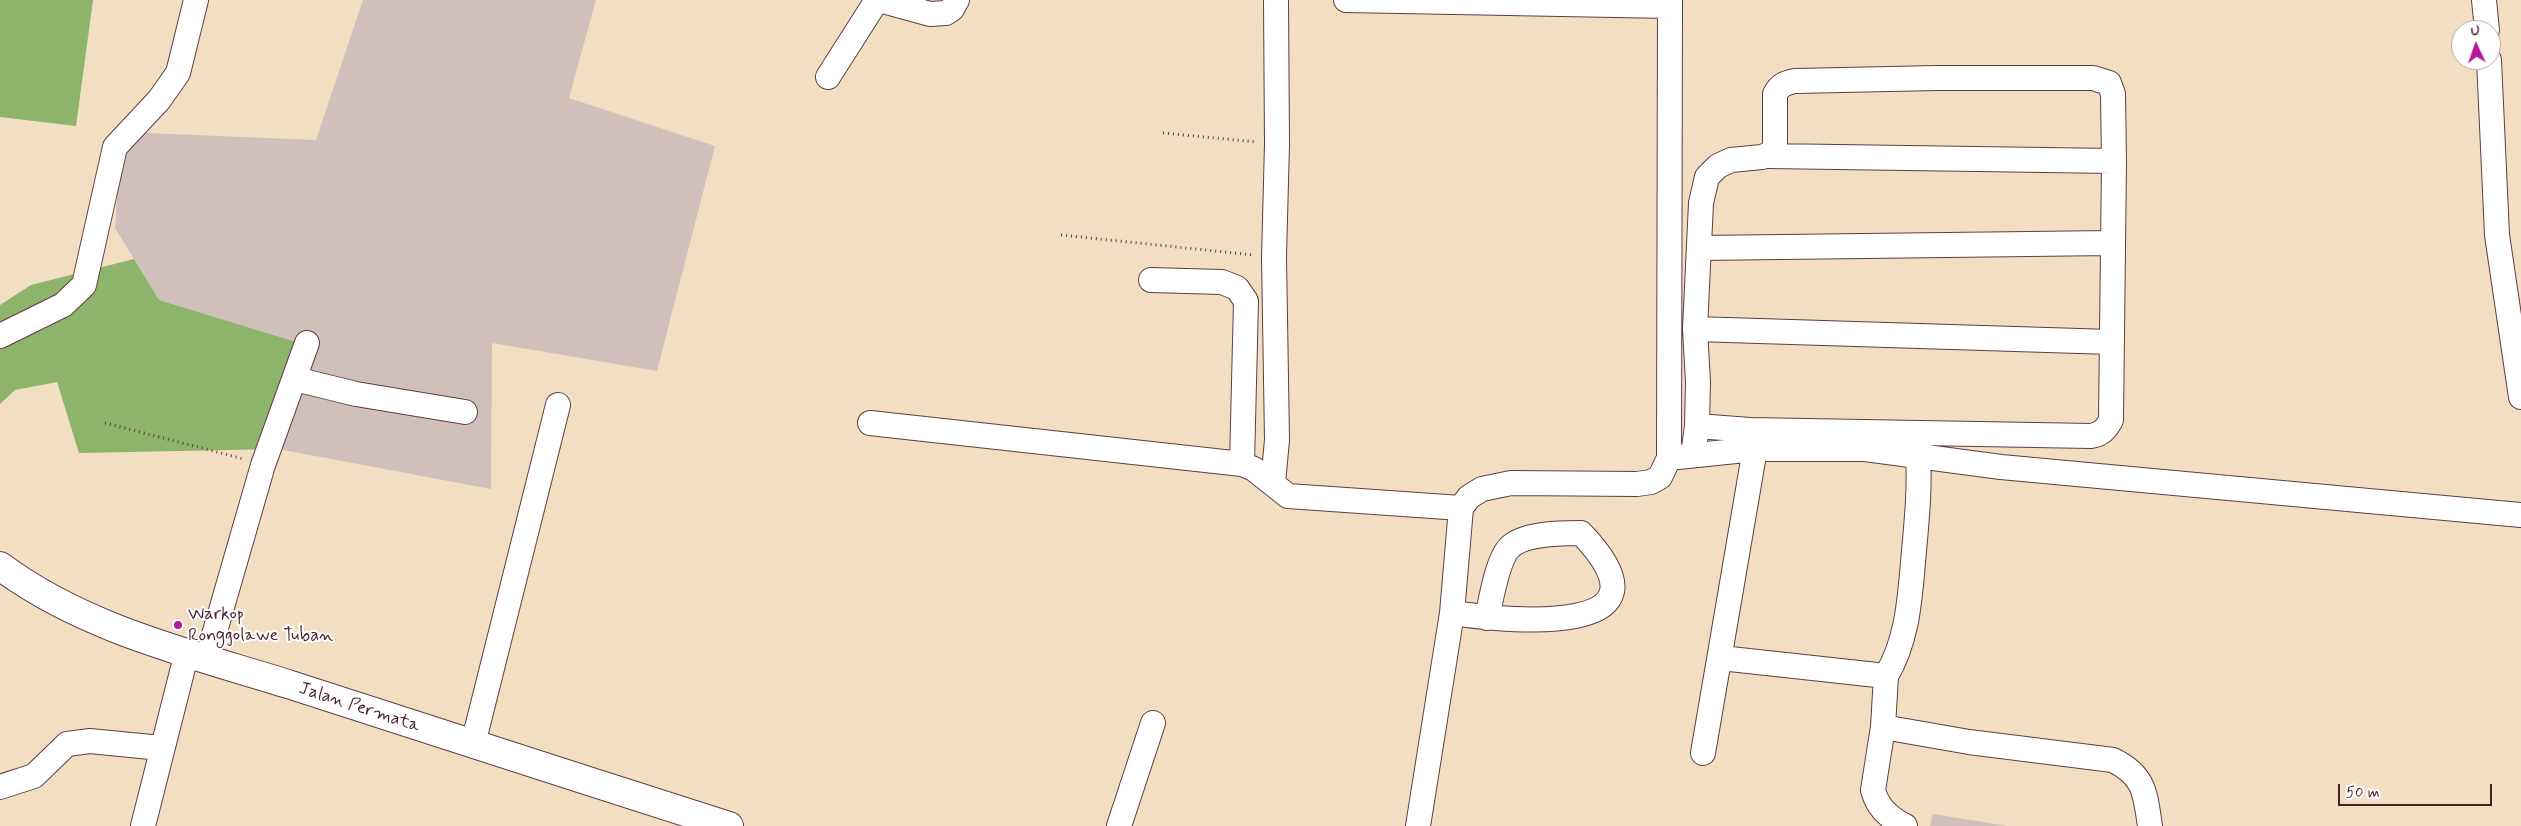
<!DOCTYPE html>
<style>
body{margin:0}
#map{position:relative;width:2521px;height:826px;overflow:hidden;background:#f2dfc1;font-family:Mynerve,sans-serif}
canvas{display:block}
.north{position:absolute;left:2451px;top:20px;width:50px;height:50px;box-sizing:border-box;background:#fff;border:1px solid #b7a5aa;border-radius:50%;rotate:357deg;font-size:14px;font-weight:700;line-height:20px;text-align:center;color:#4a1f2b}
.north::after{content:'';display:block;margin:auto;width:18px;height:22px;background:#b5179e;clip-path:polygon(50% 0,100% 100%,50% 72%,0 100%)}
.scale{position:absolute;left:2338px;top:784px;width:154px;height:22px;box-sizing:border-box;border:2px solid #4a1f2b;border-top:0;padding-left:6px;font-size:15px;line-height:18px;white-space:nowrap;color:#4a1f2b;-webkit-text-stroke:4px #fff;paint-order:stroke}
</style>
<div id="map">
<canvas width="2521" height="826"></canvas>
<div class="north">U</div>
<div class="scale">50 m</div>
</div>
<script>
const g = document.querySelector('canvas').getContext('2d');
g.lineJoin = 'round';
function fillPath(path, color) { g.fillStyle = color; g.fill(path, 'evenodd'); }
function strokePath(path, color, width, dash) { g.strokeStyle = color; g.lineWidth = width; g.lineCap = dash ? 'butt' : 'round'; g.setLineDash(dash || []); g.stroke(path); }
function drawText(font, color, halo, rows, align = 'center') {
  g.font = font + ' Mynerve,sans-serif'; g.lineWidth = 4; g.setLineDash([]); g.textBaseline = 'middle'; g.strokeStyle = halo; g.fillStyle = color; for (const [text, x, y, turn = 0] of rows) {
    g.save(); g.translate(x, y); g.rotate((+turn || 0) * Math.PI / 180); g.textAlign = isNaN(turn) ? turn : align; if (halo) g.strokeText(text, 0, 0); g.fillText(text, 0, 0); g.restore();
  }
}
fillPath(new Path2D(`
 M 363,0 L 596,0 L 569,98 L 715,146 L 657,371 L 492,343 L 491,489 L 278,449 L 299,344 L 159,300 L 115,228 L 122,132 L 316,140 Z
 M 1933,814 L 2008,826 L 1930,826 Z`), '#d0c0bc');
fillPath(new Path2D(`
 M 0,0 L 93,0 L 76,126 L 0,117 Z
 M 134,259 L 159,300 L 299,343 L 278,449 L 79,453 L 57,382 L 15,390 L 0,404 L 0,305 L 31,285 Z`), '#8cb46a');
const minor = new Path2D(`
 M 879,0 L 930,14 L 946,13 L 952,9 L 957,0
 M 1346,0 L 1669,6
 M 2484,0 L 2487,30
 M 2489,60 L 2497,235 L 2521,397
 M 828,77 L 877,0
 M 1768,156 L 2114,161
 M 1700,248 L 2111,243
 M 1151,280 L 1222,282 L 1237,288 L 1246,301 L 1242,464
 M 1695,329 L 2111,342
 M 0,336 L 63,305 L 84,285 L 115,147 L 159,100 L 178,73 L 196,0
 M 295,379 L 356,394 L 465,412
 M 870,423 L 1242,464 L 1254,469 L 1288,496 L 1461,508
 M 1693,455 L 1697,426 L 1698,382 L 1695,329 L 1701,203 L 1707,177 L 1718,166 L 1731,160 L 1762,157 L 1772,153 L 1775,145 L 1775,94 C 1780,85 1785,83 1795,81 L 1937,78 L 2093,78 L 2109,83 L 2113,94 L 2114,161 L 2111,420 C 2106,429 2102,434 2091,436 L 1750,430 L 1697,426
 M 1678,457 L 1755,449 L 1865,449 L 2001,467 L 2521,515
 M 1273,483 L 1277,440 L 1274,257 L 1277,144 L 1276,0
 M 1452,613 C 1510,621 1683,639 1581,533 C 1562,533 1523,533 1509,548 C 1497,561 1491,600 1487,618
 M 1721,658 L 1886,676 C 1909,638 1910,594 1914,551 C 1917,518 1920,487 1918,455
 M 207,659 L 263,465 L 307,343
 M 1886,676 L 1883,727 L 1873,790 C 1877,807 1889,818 1905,826
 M 1883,727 L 1969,742 L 2113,760 C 2145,776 2145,793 2150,826
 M 473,744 L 558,405
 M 1703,753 L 1755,449
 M 0,787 L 34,776 L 67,744 L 90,741 L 161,748
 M 143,826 L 187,652
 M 1119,826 L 1153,723
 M 1418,826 L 1452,613 L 1461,508 L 1469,497 L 1482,489 L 1511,483 L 1637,484 L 1651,482 L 1660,477 L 1669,458 L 1670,0`);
const major = new Path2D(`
 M 0,566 C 84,629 192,654 291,685 C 437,733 583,779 729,826`);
strokePath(minor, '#633c42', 26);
strokePath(major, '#633c42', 30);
strokePath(new Path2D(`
 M 1163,133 L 1257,142
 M 1061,235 L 1254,255
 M 105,423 L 244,459`), '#633c42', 3, [1, 4]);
strokePath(minor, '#fff', 24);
strokePath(major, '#fff', 28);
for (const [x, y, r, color] of [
 [178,625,5,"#b5179e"]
]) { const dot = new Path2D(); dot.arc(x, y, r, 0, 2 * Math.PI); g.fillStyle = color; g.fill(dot); strokePath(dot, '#fff', 2); }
drawText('18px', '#4a1f2b', '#fff', [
 ["Warkop",188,615],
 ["Ronggolawe Tuban",188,636]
], 'left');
drawText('18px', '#4a1f2b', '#fff', [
 ["Jalan Permata",359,708,18]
]);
</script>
